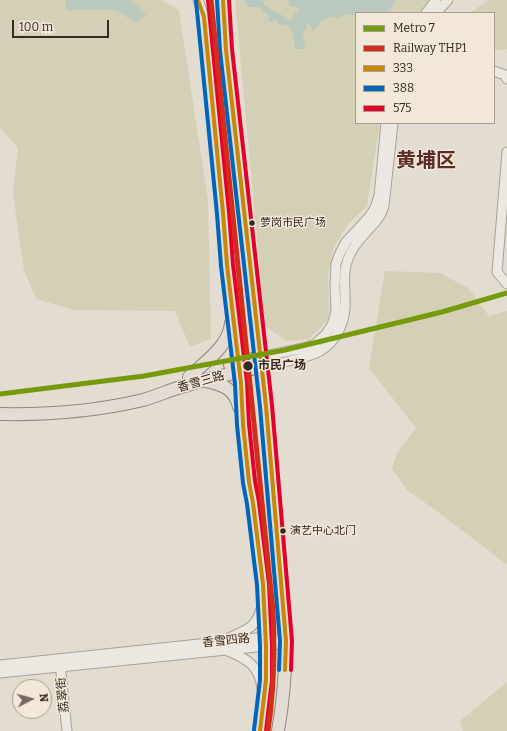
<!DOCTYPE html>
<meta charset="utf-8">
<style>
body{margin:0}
#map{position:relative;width:507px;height:731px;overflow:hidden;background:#e2dcd1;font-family:Bitter,serif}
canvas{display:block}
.legend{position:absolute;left:355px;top:12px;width:140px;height:112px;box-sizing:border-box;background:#f2e8d8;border:1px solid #a79c8f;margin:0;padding:5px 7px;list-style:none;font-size:12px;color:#362921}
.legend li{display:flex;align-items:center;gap:8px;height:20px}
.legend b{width:20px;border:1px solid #a79c8f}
.north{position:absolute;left:12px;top:679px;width:40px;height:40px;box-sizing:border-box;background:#f2e8d8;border:1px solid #a79c8f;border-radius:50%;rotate:84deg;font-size:11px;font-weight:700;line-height:16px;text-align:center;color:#362921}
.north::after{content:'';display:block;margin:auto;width:14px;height:18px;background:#72685f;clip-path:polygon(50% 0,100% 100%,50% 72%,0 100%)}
.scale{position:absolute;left:12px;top:20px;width:97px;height:18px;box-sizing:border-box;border:2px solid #362921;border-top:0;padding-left:5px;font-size:12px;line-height:14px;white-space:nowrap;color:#362921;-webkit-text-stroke:3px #f2e8d8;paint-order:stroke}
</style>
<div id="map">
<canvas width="507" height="731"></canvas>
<ul class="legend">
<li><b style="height:5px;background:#759a0c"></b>Metro 7</li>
<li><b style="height:5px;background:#d42d1b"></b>Railway THP1</li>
<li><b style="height:5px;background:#c78708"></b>333</li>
<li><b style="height:5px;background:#0065bd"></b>388</li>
<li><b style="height:5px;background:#e4002b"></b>575</li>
</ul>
<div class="north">N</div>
<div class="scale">100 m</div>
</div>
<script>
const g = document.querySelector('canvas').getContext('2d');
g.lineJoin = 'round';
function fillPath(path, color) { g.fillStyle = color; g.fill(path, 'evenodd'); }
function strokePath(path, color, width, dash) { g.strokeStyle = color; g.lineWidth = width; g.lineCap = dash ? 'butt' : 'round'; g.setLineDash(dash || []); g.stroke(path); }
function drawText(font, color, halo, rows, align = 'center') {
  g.font = font + ' Bitter,"Noto Sans SC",serif'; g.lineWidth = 3; g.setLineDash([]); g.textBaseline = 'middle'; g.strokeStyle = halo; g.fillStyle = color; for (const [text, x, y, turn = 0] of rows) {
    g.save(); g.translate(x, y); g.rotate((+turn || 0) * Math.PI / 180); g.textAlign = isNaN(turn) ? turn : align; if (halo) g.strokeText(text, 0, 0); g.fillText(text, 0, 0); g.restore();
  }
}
fillPath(new Path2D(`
 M 0,0 L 161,0 L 179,10 L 208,201 L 211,339 L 190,347 L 175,311 L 74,310 L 36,299 L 24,270 L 13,193 L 18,148 L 0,127 Z
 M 235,0 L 430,0 L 421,13 L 356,13 L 356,123 L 380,123 L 367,206 L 348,224 L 333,249 L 328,277 L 329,319 L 309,339 L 286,341 L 265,326 Z
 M 489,0 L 507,0 L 507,49 L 494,51 L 494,13 L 470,13 Z
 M 385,271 L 440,273 L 468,288 L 489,316 L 507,311 L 507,565 L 488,550 L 434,509 L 408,491 L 392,469 L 397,453 L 416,428 L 369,368 Z
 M 507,682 L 507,731 L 463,731 L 460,721 Z`), '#d3d0b5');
fillPath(new Path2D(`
 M 66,0 L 131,0 L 146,15 L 135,23 L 117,10 L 66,10 Z
 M 244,0 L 263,0 L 264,5 C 271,10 286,16 289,21 L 293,19 L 294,13 L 299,12 L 299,7 L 292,7 L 289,5 L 288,0 L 395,0 L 395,4 L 388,10 L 384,13 L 356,13 L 356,15 L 347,14 L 338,18 L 334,16 L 324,19 L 319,23 L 319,27 L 315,29 L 314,31 L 312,30 L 312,27 L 310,24 L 307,24 L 306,29 L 303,31 L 305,49 L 295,49 L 292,30 L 287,25 L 278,24 L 278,21 L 275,20 L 271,22 L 268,20 L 269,17 L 260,7 L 248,7 Z`), '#bac8be');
const minor = new Path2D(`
 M 198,0 L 204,17
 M 426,13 L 436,0
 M 436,13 L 448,0
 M 494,71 L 505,75 L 507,79
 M 507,152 L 497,272 L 507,284
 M 260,357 L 304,348 L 315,344 L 326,334 L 332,325 L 335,316 L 336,308 L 335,286 L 336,264 L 340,253 L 346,242 L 369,217 L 375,208 L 379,196 L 386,123
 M 261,367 C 273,365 285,362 297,359 C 305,357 313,355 320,351 C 336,342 344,324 345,307 C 346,292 342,276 347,262 C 352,245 366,233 377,220 L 381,214 L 384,206 L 393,123
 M 229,638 C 248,629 257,628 262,605
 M 228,651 C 246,658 260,666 262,689
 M 60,663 L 67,731
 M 0,665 L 256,638 L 275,638 L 286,641
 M 0,673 L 266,646 L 275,645 L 286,641`);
const major = new Path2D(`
 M 223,0 L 226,50 L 266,406 L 284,614 C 287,653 285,692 278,731
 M 204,17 L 223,213 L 227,265 L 241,383 L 243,424 L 249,482 L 253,503 L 263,584 L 266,646 L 266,680 L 260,731
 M 230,365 L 260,357
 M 189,377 C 205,362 229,346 231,323
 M 206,381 C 222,384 235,389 239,407
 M 0,414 C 47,415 97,411 143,400 C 157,396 170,390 184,386 C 209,378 235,373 261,367`);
strokePath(minor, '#a8a199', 11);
strokePath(major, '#8e8780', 14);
strokePath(minor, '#ebe7e1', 9);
strokePath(major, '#e2dcd4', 12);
strokePath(new Path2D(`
 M 198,0 L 204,17 L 223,213 L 227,265 L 241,383 L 243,424 L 249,482 L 253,503 L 263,584 L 266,646 L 266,680 L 260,731
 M 223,0 L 226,50 L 266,406 L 286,641 L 285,670`), '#c78708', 4);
strokePath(new Path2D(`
 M 217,0 L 220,51 L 260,407 L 280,641 L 279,670
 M 196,1 L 217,214 L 221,266 L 235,384 L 237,425 L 243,483 L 247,504 L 257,585 L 260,646 L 260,680 L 254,730`), '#0065bd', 4);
strokePath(new Path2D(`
 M 208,0 L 229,212 L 233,264 L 247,382 L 249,424 L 255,481 L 259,502 L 269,584 L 272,646 L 272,680 L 266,731
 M 229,0 L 232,49 L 272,405 L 292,641 L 291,670`), '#e4002b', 4);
strokePath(new Path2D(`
 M 211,0 L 273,611 C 275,651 274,691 268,731`), '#d42d1b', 5);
strokePath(new Path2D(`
 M 0,394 L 144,376 L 285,350 L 442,312 L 507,293`), '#759a0c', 5);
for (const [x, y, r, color] of [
 [252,223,3.5,"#362921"],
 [248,366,5.5,"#362921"],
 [283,531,3.5,"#362921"]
]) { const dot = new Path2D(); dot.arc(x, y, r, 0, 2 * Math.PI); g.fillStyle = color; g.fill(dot); strokePath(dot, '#f2e8d8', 1.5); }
drawText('11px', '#362921', '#f2e8d8', [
 ["萝岗市民广场",260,223],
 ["演艺中心北门",290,531]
], 'left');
drawText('bold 12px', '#362921', '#f2e8d8', [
 ["市民广场",258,366]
], 'left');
drawText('12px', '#362921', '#f2e8d8', [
 ["香雪三路",201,382,-16],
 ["香雪四路",226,641,-6],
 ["荔翠街",63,695,-96]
]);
drawText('bold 20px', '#5e2c26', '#f2e8d8', [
 ["黄埔区",426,161]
]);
</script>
